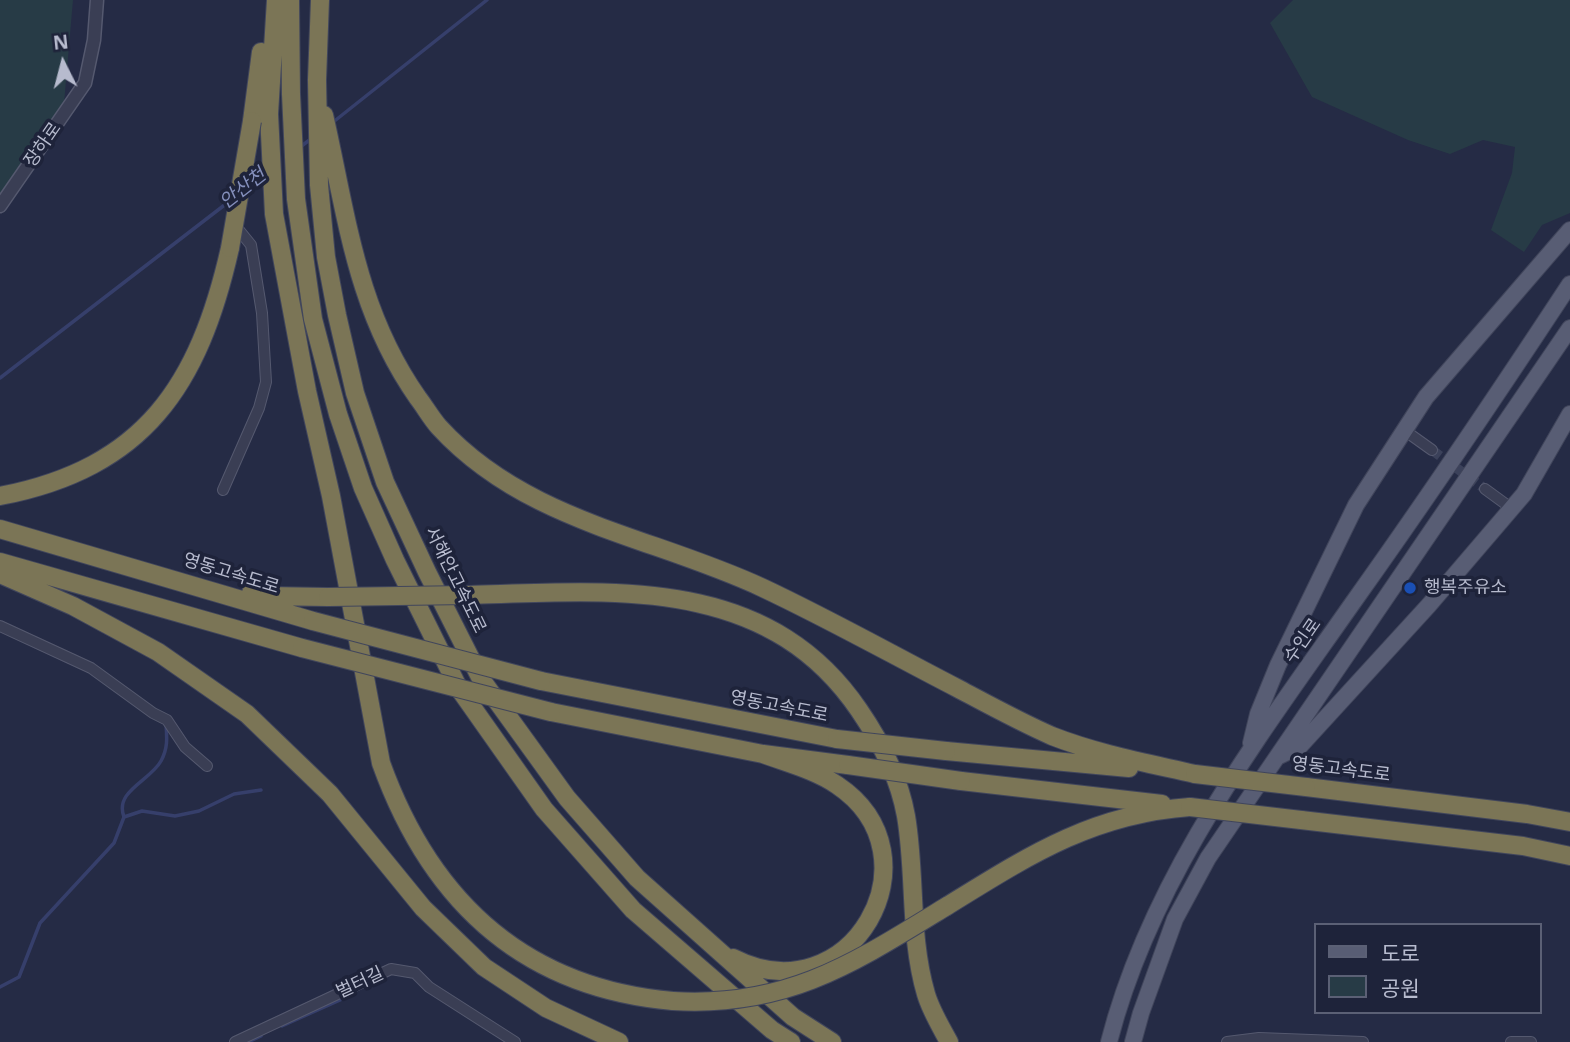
<!DOCTYPE html>
<meta charset="utf-8">
<style>
body{margin:0}
#map{position:relative;width:1570px;height:1042px;overflow:hidden;background:#252b45;font-family:"Noto Sans","Noto Sans KR",sans-serif}
canvas{display:block}
.legend{position:absolute;left:1314px;top:923px;width:228px;height:91px;box-sizing:border-box;background:#1e233a;border:2px solid #5b6075;margin:0;padding:9px 12px;list-style:none;font-size:21px;color:#b7bbce}
.legend li{display:flex;align-items:center;gap:14px;height:35px}
.legend b{width:35px;border:2px solid #5b6075}
.north{position:absolute;left:28px;top:28px;width:70px;height:70px;-webkit-text-stroke:5px #1e233a;paint-order:stroke;rotate:354deg;font-size:19px;font-weight:700;line-height:28px;text-align:center;color:#b7bbce}
.north::after{content:'';display:block;margin:auto;width:24px;height:32px;background:#b7bbce;clip-path:polygon(50% 0,100% 100%,50% 72%,0 100%)}
</style>
<div id="map">
<canvas width="1570" height="1042"></canvas>
<ul class="legend">
<li><b style="height:9px;background:#585d74"></b>도로</li>
<li><b style="height:19px;background:#273b46"></b>공원</li>
</ul>
<div class="north">N</div>
</div>
<script>
const g = document.querySelector('canvas').getContext('2d');
g.lineJoin = 'round';
function fillPath(path, color) { g.fillStyle = color; g.fill(path, 'evenodd'); }
function strokePath(path, color, width, dash) { g.strokeStyle = color; g.lineWidth = width; g.lineCap = dash ? 'butt' : 'round'; g.setLineDash(dash || []); g.stroke(path); }
function drawText(font, color, halo, rows, align = 'center') {
  g.font = font + ' "Noto Sans","Noto Sans KR",sans-serif'; g.lineWidth = 7; g.setLineDash([]); g.textBaseline = 'middle'; g.strokeStyle = halo; g.fillStyle = color; for (const [text, x, y, turn = 0] of rows) {
    g.save(); g.translate(x, y); g.rotate((+turn || 0) * Math.PI / 180); g.textAlign = isNaN(turn) ? turn : align; if (halo) g.strokeText(text, 0, 0); g.fillText(text, 0, 0); g.restore();
  }
}
fillPath(new Path2D(`
 M 0,0 L 73,0 L 63,115 L 0,210 Z
 M 1293,0 L 1570,0 L 1570,213 L 1542,225 L 1524,252 L 1491,230 L 1512,173 L 1515,147 L 1483,140 L 1450,154 L 1408,140 L 1312,97 L 1270,23 Z`), '#273b46');
strokePath(new Path2D(`
 M 332,123 L 487,0
 M 299,148 L 312,138
 M 246,189 L 265,174
 M 0,378 L 231,200
 M 124,817 C 114,791 150,781 161,761 C 168,748 167,738 166,724
 M 0,987 L 19,977 L 40,923 L 114,843 L 124,817 L 142,811 L 175,816 L 199,811 L 234,794 L 261,790
 M 282,1026 L 349,996
 M 248,1042 L 261,1036`), '#363f6b', 3.5);
strokePath(new Path2D(`
 M 1432,450 L 1485,489`), '#3b415a', 10, [10, 5]);
const minor = new Path2D(`
 M 1404,430 L 1432,450
 M 1485,489 L 1511,508
 M 223,490 L 259,408 L 266,382 L 262,313 L 251,245 L 234,224
 M 0,626 L 91,668 L 153,713 L 167,720 L 185,747 L 207,766
 M 235,1042 L 391,969 L 415,973 L 429,987 L 515,1042
 M 1227,1042 L 1259,1038 L 1363,1042
 M 1511,1042 L 1531,1042`);
const tertiary = new Path2D(`
 M 0,206 L 85,83 L 94,40 L 97,0`);
const primary = new Path2D(`
 M 1251,743 L 1258,714 L 1278,665 L 1356,505 L 1426,397 L 1570,230
 M 1279,756 L 1300,746 L 1429,605 L 1524,494 L 1570,414
 M 1109,1042 C 1151,878 1256,741 1352,604 C 1427,499 1499,392 1570,284
 M 1133,1042 L 1141,1013 L 1175,919 L 1208,858 L 1570,328`);
const motorway = new Path2D(`
 M 276,0 L 269,114 L 274,214 L 307,391 L 331,496 L 381,763 C 431,902 524,988 673,1001
 M 290,0 L 291,94 L 296,199 L 313,319 L 338,414 L 363,488 L 395,560 L 458,687 L 544,809 L 633,910 L 772,1030 L 791,1042
 M 320,0 L 317,80 L 319,185 L 326,257 L 337,315 L 355,393 L 385,482 L 427,572 L 481,679 L 567,798 L 637,878 L 793,1017 L 832,1042
 M 324,115 C 347,216 356,310 418,398 C 425,407 431,418 439,427 C 526,522 652,536 763,588 C 829,619 893,655 957,688 C 989,705 1020,722 1052,736 C 1098,754 1147,763 1195,774
 M 252,121 L 261,52
 M 0,496 C 145,468 199,385 230,248
 M 0,529 L 313,621
 M 0,562 L 302,648
 M 0,574 L 73,606 L 158,652 L 247,714 L 330,794 L 423,908 L 484,967 L 546,1008 L 619,1042
 M 251,593 L 267,596 L 328,597
 M 469,595 C 614,591 767,575 859,710 C 881,742 899,777 906,816 C 916,875 909,936 926,994 C 931,1011 941,1027 949,1042
 M 541,681 L 837,739
 M 551,712 L 763,754 L 848,765
 M 946,751 L 1129,768
 M 961,781 L 1162,804
 M 1306,787 L 1527,814 L 1570,822
 M 1301,820 L 1523,846 L 1570,856
 M 947,906 C 1028,856 1092,814 1190,807
 M 733,958 C 850,1018 943,856 837,785 C 815,770 787,763 763,754`);
strokePath(minor, '#55596f', 12);
strokePath(tertiary, '#55596f', 15);
strokePath(primary, '#40455b', 18);
strokePath(motorway, '#41465c', 20);
strokePath(minor, '#3a3e54', 10);
strokePath(tertiary, '#3a3e54', 12);
strokePath(primary, '#585d74', 16);
strokePath(motorway, '#7b7556', 18);
const motorwayBridge = new Path2D(`
 M 230,248 L 252,121
 M 328,597 L 469,595
 M 313,621 L 541,681
 M 302,648 L 551,712
 M 837,739 L 946,751
 M 848,765 L 961,781
 M 1195,774 L 1306,787
 M 1190,807 L 1301,820
 M 673,1001 C 787,1008 854,963 947,906`);
strokePath(motorwayBridge, '#41465c', 20, []);
strokePath(motorwayBridge, '#7b7556', 18);
for (const [x, y, r, color] of [
 [1410,588,7,"#1a4fb4"]
]) { const dot = new Path2D(); dot.arc(x, y, r, 0, 2 * Math.PI); g.fillStyle = color; g.fill(dot); strokePath(dot, '#1e233a', 2.5); }
drawText('18px', '#b7bbce', '#1e233a', [
 ["장하로",43,145,-55],
 ["영동고속도로",231,574,17],
 ["서해안고속도로",455,580,64],
 ["수인로",1303,641,-55],
 ["영동고속도로",779,707,11],
 ["영동고속도로",1341,770,7],
 ["벌터길",360,983,-25]
]);
drawText('18px', '#b7bbce', '#1e233a', [
 ["행복주유소",1424,588]
], 'left');
drawText('italic 19px', '#848fbb', '#1e233a', [
 ["안산천",243,189,-38]
]);
</script>
